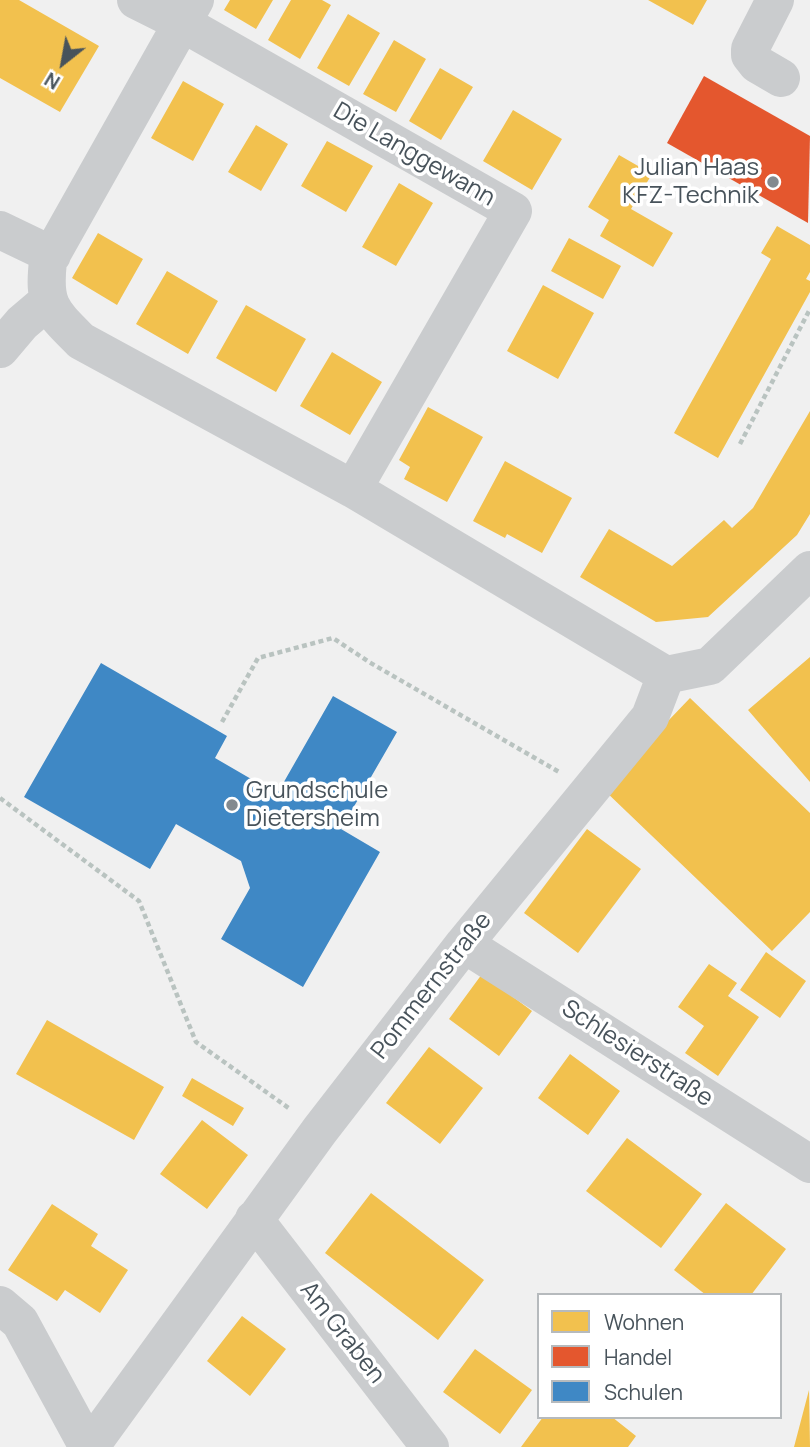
<!DOCTYPE html>
<meta charset="utf-8">
<style>
body{margin:0}
#map{position:relative;width:810px;height:1447px;overflow:hidden;background:#f0f0f0;font-family:Manrope,sans-serif}
canvas{display:block}
.legend{position:absolute;left:537px;top:1293px;width:245px;height:126px;box-sizing:border-box;background:#fff;border:2px solid #b6babd;margin:0;padding:9px 12px;list-style:none;font-size:21px;color:#48535b}
.legend li{display:flex;align-items:center;gap:14px;height:35px}
.legend b{width:35px;border:2px solid #b6babd}
.north{position:absolute;left:28px;top:28px;width:70px;height:70px;-webkit-text-stroke:5px #fff;paint-order:stroke;rotate:211deg;font-size:19px;font-weight:700;line-height:28px;text-align:center;color:#48535b}
.north::after{content:'';display:block;margin:auto;width:24px;height:32px;background:#48535b;clip-path:polygon(50% 0,100% 100%,50% 72%,0 100%)}
</style>
<div id="map">
<canvas width="810" height="1447"></canvas>
<ul class="legend">
<li><b style="height:19px;background:#f2c14e"></b>Wohnen</li>
<li><b style="height:19px;background:#e4572e"></b>Handel</li>
<li><b style="height:19px;background:#3f88c5"></b>Schulen</li>
</ul>
<div class="north">N</div>
</div>
<script>
const g = document.querySelector('canvas').getContext('2d');
g.lineJoin = 'round';
function fillPath(path, color) { g.fillStyle = color; g.fill(path, 'evenodd'); }
function strokePath(path, color, width, dash) { g.strokeStyle = color; g.lineWidth = width; g.lineCap = dash ? 'butt' : 'round'; g.setLineDash(dash || []); g.stroke(path); }
function drawText(font, color, halo, rows, align = 'center') {
  g.font = font + ' Manrope,sans-serif'; g.lineWidth = 7; g.setLineDash([]); g.textBaseline = 'middle'; g.strokeStyle = halo; g.fillStyle = color; for (const [text, x, y, turn = 0] of rows) {
    g.save(); g.translate(x, y); g.rotate((+turn || 0) * Math.PI / 180); g.textAlign = isNaN(turn) ? turn : align; if (halo) g.strokeText(text, 0, 0); g.fillText(text, 0, 0); g.restore();
  }
}
fillPath(new Path2D(`
 M 0,0 L 19,0 L 99,46 L 60,112 L 0,78 Z
 M 230,0 L 273,0 L 256,29 L 224,10 Z
 M 291,0 L 322,0 L 331,5 L 300,59 L 268,40 Z
 M 648,0 L 707,0 L 693,25 Z
 M 348,14 L 380,33 L 349,86 L 317,68 Z
 M 394,40 L 426,59 L 396,112 L 363,94 Z
 M 440,68 L 473,87 L 441,140 L 409,121 Z
 M 183,81 L 224,104 L 193,161 L 151,138 Z
 M 513,110 L 562,139 L 532,190 L 483,161 Z
 M 256,125 L 288,144 L 261,191 L 228,172 Z
 M 327,141 L 373,166 L 346,212 L 301,186 Z
 M 619,155 L 652,174 L 631,209 L 673,233 L 653,267 L 600,236 L 609,220 L 588,207 Z
 M 399,183 L 433,203 L 396,266 L 362,247 Z
 M 777,226 L 810,245 L 810,272 L 806,279 L 810,281 L 810,292 L 718,458 L 674,433 L 771,259 L 761,253 Z
 M 98,233 L 143,259 L 117,305 L 72,278 Z
 M 569,238 L 621,266 L 603,299 L 551,271 Z
 M 167,271 L 218,301 L 188,354 L 136,324 Z
 M 543,285 L 594,313 L 558,379 L 507,351 Z
 M 246,305 L 306,339 L 276,392 L 216,358 Z
 M 332,352 L 382,382 L 350,435 L 300,406 Z
 M 428,407 L 483,437 L 447,502 L 404,479 L 410,467 L 399,460 Z
 M 810,411 L 810,514 L 797,535 L 708,617 L 656,622 L 580,577 L 609,529 L 672,566 L 724,520 L 732,528 L 753,508 Z
 M 505,461 L 572,498 L 542,553 L 507,534 L 505,538 L 473,521 Z
 M 810,657 L 810,782 L 748,710 Z
 M 690,698 L 810,813 L 810,912 L 772,951 L 603,789 Z
 M 587,829 L 641,869 L 578,953 L 524,913 Z
 M 766,952 L 806,981 L 780,1018 L 740,990 Z
 M 709,964 L 737,983 L 728,996 L 759,1017 L 718,1076 L 685,1053 L 704,1026 L 678,1007 Z
 M 482,974 L 532,1011 L 499,1056 L 449,1019 Z
 M 47,1020 L 164,1087 L 134,1140 L 16,1074 Z
 M 429,1047 L 483,1088 L 440,1144 L 386,1103 Z
 M 570,1054 L 620,1091 L 588,1135 L 538,1098 Z
 M 192,1078 L 244,1108 L 233,1126 L 182,1096 Z
 M 202,1120 L 248,1155 L 207,1209 L 160,1174 Z
 M 627,1138 L 702,1194 L 661,1248 L 586,1191 Z
 M 371,1193 L 484,1280 L 438,1340 L 325,1253 Z
 M 726,1203 L 786,1249 L 751,1295 L 706,1295 L 674,1270 Z
 M 52,1204 L 98,1234 L 91,1246 L 128,1270 L 100,1313 L 65,1290 L 57,1301 L 8,1270 Z
 M 242,1316 L 286,1349 L 250,1396 L 207,1361 Z
 M 475,1349 L 532,1390 L 500,1434 L 443,1392 Z
 M 809,1390 L 810,1447 L 794,1447 Z
 M 543,1417 L 612,1417 L 636,1436 L 628,1447 L 521,1447 Z`), '#f2c14e');
fillPath(new Path2D(`
 M 704,76 L 810,136 L 808,223 L 667,143 Z`), '#e4572e');
fillPath(new Path2D(`
 M 101,663 L 227,736 L 215,758 L 277,794 L 333,696 L 397,732 L 341,829 L 380,852 L 303,987 L 221,939 L 250,888 L 241,861 L 176,824 L 150,869 L 24,797 Z`), '#3f88c5');
strokePath(new Path2D(`
 M 740,444 L 810,309
 M 222,722 L 258,658 L 333,638 L 369,662 L 559,772
 M 0,798 L 139,901 L 196,1042 L 290,1109`), '#b9c3c0', 4.5, [5, 3.5]);
strokePath(new Path2D(`
 M 136,0 L 182,23 L 513,211 L 353,489
 M 195,0 L 48,261 C 43,305 51,311 81,341 L 353,489 L 666,675
 M 775,0 L 750,49 L 750,55 L 757,64 L 781,78
 M 0,230 L 52,255
 M 0,349 L 22,323 L 49,300
 M 464,944 L 810,1164
 M 254,1219 L 430,1447
 M 0,1305 L 20,1322 L 88,1447
 M 90,1447 L 320,1130 L 464,944 L 650,717 L 666,675 L 710,666 L 810,570`), '#caccce', 38);
for (const [x, y, r, color] of [
 [773,182,7,"#838a8f"],
 [232,805,7,"#838a8f"]
]) { const dot = new Path2D(); dot.arc(x, y, r, 0, 2 * Math.PI); g.fillStyle = color; g.fill(dot); strokePath(dot, '#fff', 2.5); }
drawText('24px', '#48535b', '#fff', [
 ["Die Langgewann",414,155,30],
 ["Pommernstraße",432,986,-52],
 ["Schlesierstraße",637,1054,33],
 ["Am Graben",342,1333,52]
]);
drawText('24px', '#48535b', '#fff', [
 ["Julian Haas",759,168],
 ["KFZ-Technik",759,196],
 ["Grundschule",246,791,"left"],
 ["Dietersheim",246,819,"left"]
], 'right');
</script>
